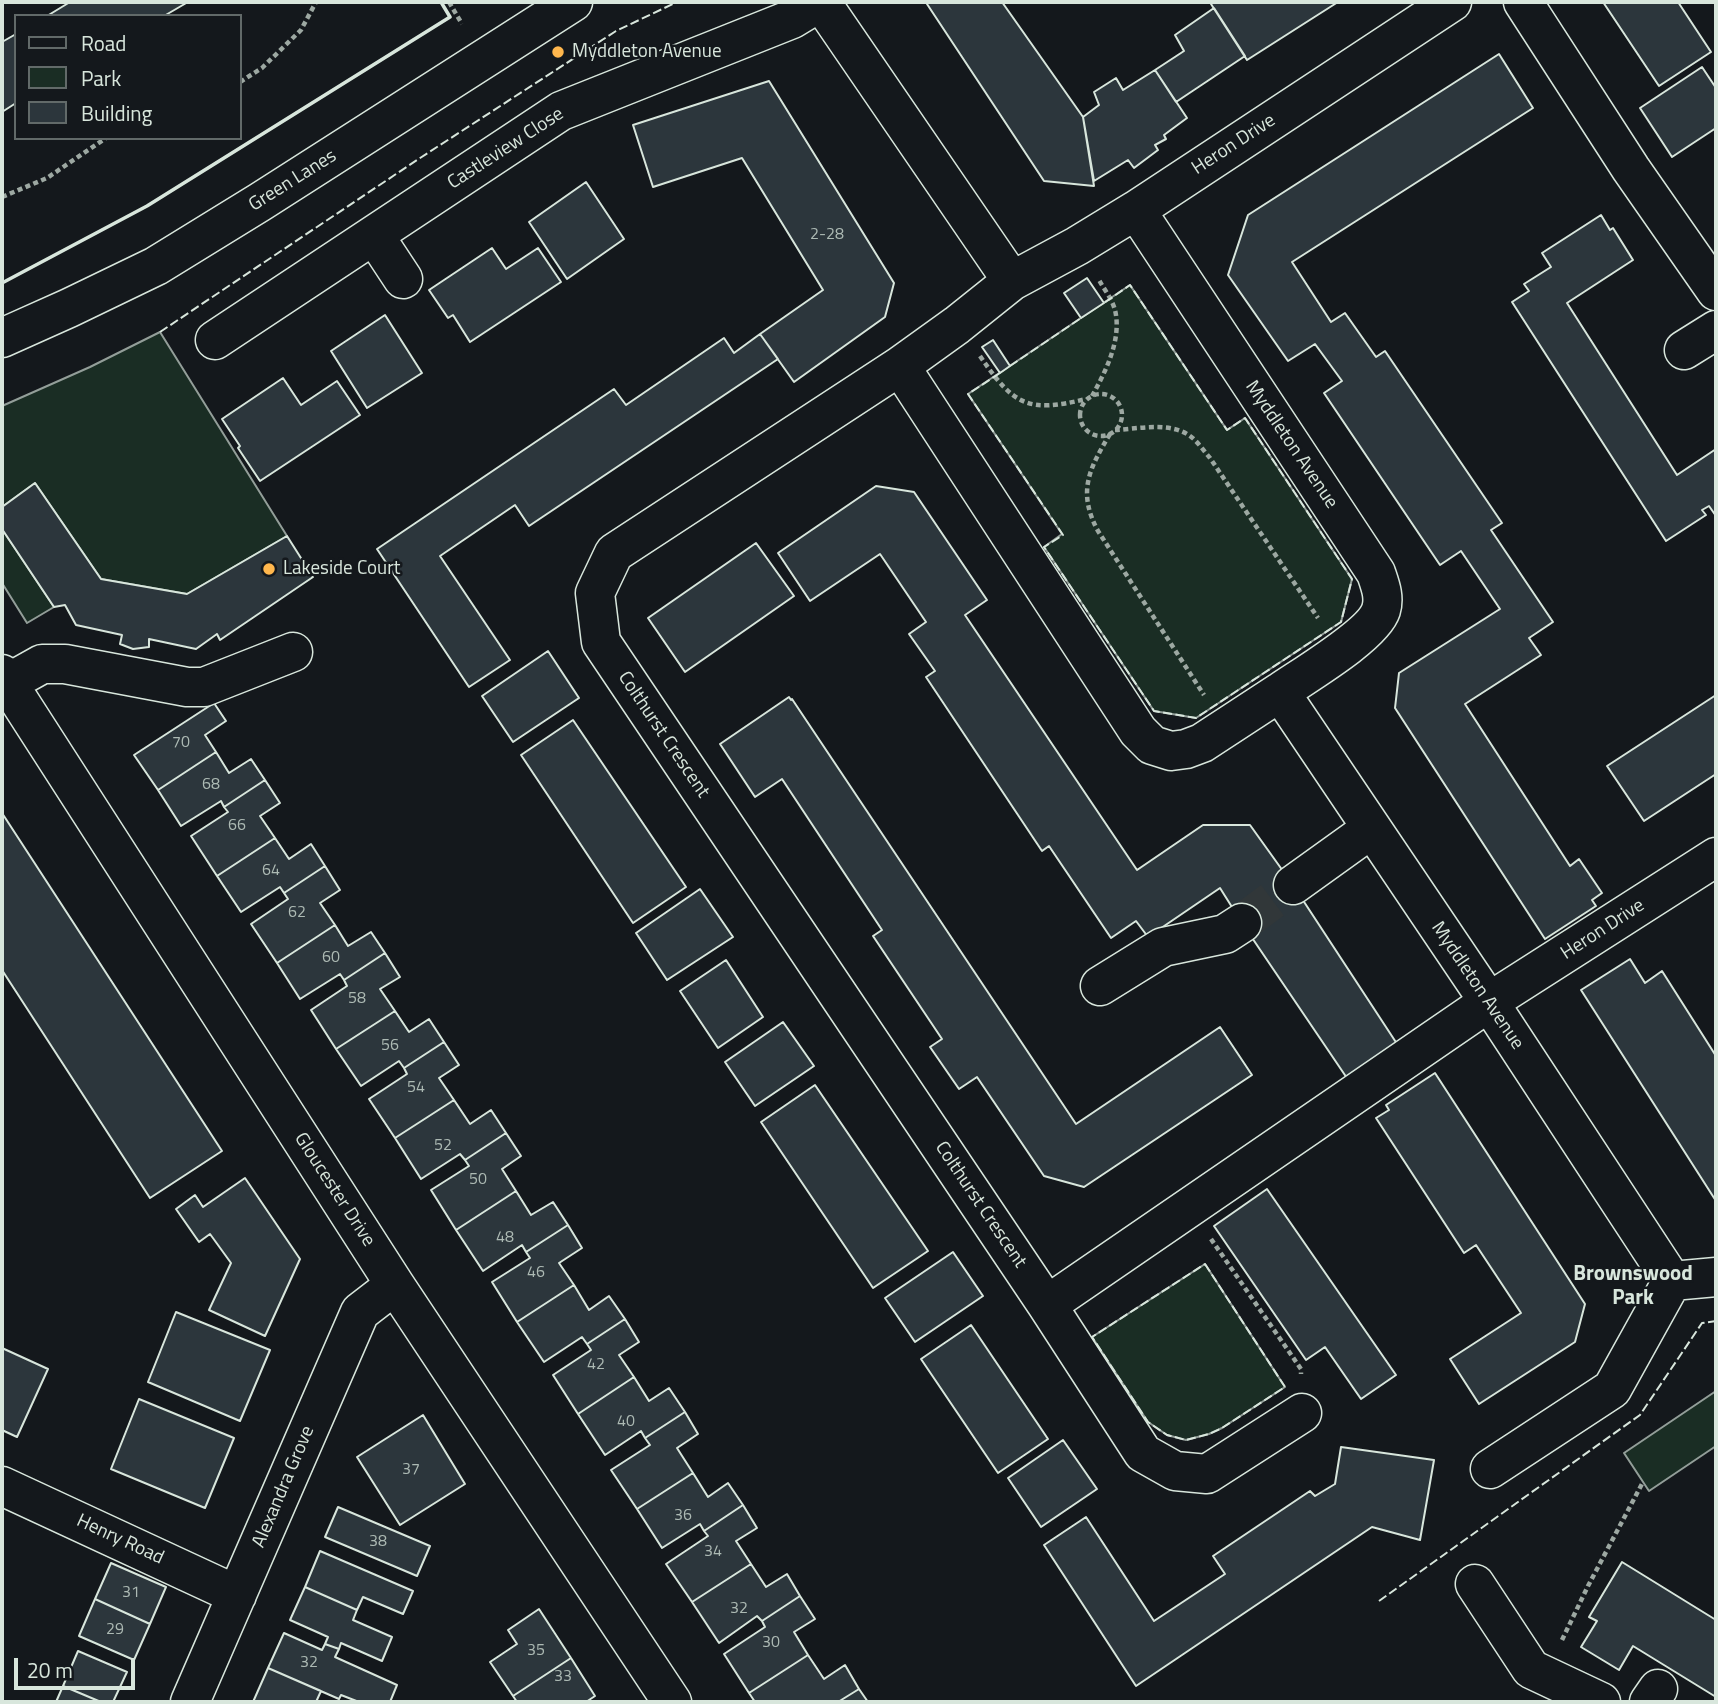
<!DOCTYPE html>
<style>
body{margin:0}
#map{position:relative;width:1718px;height:1704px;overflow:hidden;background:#14181c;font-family:"Titillium Web",sans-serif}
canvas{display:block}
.frame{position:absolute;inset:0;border:4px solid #d8e6dc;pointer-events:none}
.legend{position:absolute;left:14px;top:14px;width:228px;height:126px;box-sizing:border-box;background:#14181c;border:2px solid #626a69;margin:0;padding:9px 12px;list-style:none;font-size:21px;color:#d8e6dc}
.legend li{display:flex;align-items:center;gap:14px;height:35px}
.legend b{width:35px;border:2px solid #626a69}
.scale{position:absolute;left:14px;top:1658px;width:121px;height:32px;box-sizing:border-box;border:4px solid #d8e6dc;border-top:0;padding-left:9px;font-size:21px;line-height:24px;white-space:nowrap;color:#d8e6dc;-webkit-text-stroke:5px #14181c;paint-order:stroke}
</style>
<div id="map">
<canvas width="1718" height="1704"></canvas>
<div class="frame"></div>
<ul class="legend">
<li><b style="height:9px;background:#14181c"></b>Road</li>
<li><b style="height:19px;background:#1a2d24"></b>Park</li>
<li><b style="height:19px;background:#2c363c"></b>Building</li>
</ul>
<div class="scale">20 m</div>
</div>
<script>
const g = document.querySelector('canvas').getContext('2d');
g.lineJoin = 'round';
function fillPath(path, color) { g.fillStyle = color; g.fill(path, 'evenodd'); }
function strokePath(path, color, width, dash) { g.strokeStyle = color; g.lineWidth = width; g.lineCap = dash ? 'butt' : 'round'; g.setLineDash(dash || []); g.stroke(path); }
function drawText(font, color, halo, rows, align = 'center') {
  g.font = font + ' "Titillium Web",sans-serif'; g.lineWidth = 5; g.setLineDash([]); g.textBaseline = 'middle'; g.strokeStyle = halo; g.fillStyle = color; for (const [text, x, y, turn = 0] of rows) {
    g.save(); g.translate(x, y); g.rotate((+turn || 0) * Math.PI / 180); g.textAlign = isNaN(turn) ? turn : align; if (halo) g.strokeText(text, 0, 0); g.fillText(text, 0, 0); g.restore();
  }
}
const green = new Path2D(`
 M 1130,285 L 1227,430 L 1245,418 L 1352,579 L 1341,622 L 1196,718 L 1154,711 L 1044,547 L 1062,534 L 968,394 Z
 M 160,332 L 287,536 L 187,594 L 101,579 L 35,483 L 2,507 L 2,406 L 90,367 Z
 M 2,529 L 54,607 L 27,623 L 2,583 Z
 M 1205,1264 L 1285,1387 L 1222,1428 L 1209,1434 L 1186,1440 L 1167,1435 L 1148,1422 L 1092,1337 Z
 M 1716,1391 L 1716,1446 L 1649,1491 L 1624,1453 Z`);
fillPath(green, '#1a2d24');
strokePath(green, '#939e99', 2);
const building = new Path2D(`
 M 70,2 L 188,2 L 164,16 L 47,16 Z
 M 927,2 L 1002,2 L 1083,117 L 1094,186 L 1044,181 L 927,4 Z
 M 1214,2 L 1338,2 L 1247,60 L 1211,4 Z
 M 1603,2 L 1678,2 L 1711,52 L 1659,86 Z
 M 1214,8 L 1245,56 L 1176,102 L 1155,70 L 1184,51 L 1175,35 Z
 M 16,34 L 16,103 L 2,112 L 2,42 Z
 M 1499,54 L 1533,108 L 1292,262 L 1331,322 L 1345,313 L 1376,357 L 1385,351 L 1502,523 L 1491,530 L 1553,622 L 1529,638 L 1541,655 L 1465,704 L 1570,866 L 1579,859 L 1602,893 L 1592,900 L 1596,906 L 1545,939 L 1395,708 L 1399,673 L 1500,609 L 1461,551 L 1440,565 L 1324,393 L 1342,381 L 1315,344 L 1288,361 L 1228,275 L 1248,215 Z
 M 1702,67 L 1716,88 L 1716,128 L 1672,157 L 1640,108 Z
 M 1155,70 L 1187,118 L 1164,135 L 1166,139 L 1155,145 L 1158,150 L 1134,168 L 1128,160 L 1094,181 L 1083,117 L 1099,105 L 1094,92 L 1116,78 L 1123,90 Z
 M 769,81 L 894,283 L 885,317 L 794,382 L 760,334 L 823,290 L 742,158 L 653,187 L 633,125 Z
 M 586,182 L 624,239 L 567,279 L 529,222 Z
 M 1601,215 L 1610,230 L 1613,228 L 1633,260 L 1567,303 L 1677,475 L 1716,449 L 1716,516 L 1709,506 L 1702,510 L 1706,515 L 1666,541 L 1512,302 L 1529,291 L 1524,284 L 1551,267 L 1542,253 Z
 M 492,248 L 506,269 L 538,248 L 561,282 L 470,342 L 453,315 L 448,318 L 429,290 Z
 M 1087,278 L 1104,303 L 1081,318 L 1064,293 Z
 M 385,315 L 422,373 L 367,408 L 331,351 Z
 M 760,334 L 778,359 L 529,526 L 515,505 L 440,556 L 510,660 L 469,687 L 377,549 L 614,389 L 626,405 L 724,338 L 734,353 Z
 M 993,340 L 1010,366 L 1000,373 L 982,347 Z
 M 283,378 L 301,405 L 337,381 L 360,415 L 260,481 L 238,448 L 240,446 L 222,419 Z
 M 35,483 L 101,579 L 187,594 L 287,536 L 313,577 L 220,640 L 217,634 L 196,649 L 149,639 L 149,647 L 133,649 L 120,644 L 122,635 L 76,625 L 65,605 L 54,607 L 2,529 L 2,507 Z
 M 876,486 L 914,492 L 987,600 L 965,615 L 1137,870 L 1203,825 L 1250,825 L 1293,885 L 1403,1053 L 1353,1087 L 1242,923 L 1220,888 L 1148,937 L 1136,921 L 1111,938 L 1049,846 L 1042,851 L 926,677 L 935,671 L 909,634 L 926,622 L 880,554 L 810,601 L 778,553 Z
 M 756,543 L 794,596 L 685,672 L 648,618 Z
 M 548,651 L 579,698 L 513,742 L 482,696 Z
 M 1716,695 L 1716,774 L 1644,821 L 1607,766 Z
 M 789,697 L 791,700 L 792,699 L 1076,1124 L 1220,1027 L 1252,1075 L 1084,1187 L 1044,1176 L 977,1077 L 959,1089 L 930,1047 L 942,1039 L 873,936 L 882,930 L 782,779 L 755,797 L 720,744 Z
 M 214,703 L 226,721 L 205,735 L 216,752 L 158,790 L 134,755 Z
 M 573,720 L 686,887 L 633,923 L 521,755 Z
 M 216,752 L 229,773 L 251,759 L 265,780 L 224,807 L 221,801 L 181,826 L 158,790 Z
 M 265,780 L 280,803 L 260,816 L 275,838 L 217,876 L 191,836 L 228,812 L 224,807 Z
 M 2,813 L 222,1151 L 150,1198 L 2,970 Z
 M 275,838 L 289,859 L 311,844 L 325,866 L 284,893 L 280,887 L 241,912 L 217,876 Z
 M 325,866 L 340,890 L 320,903 L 335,925 L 277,963 L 251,924 L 288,899 L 284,893 Z
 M 700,889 L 733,937 L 667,980 L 636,933 Z
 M 335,925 L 348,946 L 371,932 L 385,953 L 344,980 L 340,974 L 300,999 L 277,963 Z
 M 385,953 L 400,977 L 380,989 L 395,1011 L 336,1049 L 311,1010 L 347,986 L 344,980 Z
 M 1630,959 L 1645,983 L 1662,971 L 1716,1056 L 1716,1201 L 1581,990 Z
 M 726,960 L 763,1017 L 718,1048 L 680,991 Z
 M 395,1011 L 409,1032 L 429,1019 L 444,1042 L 404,1068 L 399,1061 L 361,1086 L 336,1049 Z
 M 783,1022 L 814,1066 L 755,1106 L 725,1062 Z
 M 444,1042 L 459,1065 L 439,1078 L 454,1100 L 395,1138 L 369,1099 L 407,1074 L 404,1068 Z
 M 1435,1073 L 1585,1304 L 1575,1342 L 1479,1404 L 1450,1359 L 1521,1313 L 1476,1245 L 1464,1253 L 1376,1118 L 1389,1110 L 1386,1105 Z
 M 815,1085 L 928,1251 L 873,1288 L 761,1122 Z
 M 454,1100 L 470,1124 L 491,1110 L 506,1133 L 465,1160 L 460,1154 L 421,1179 L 395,1138 Z
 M 506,1133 L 521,1156 L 502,1169 L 516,1191 L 456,1230 L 431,1190 L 469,1166 L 465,1160 Z
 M 245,1178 L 300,1259 L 265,1336 L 209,1310 L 231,1263 L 210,1234 L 199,1242 L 176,1209 L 195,1195 L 203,1207 Z
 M 1267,1189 L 1396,1375 L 1361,1399 L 1325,1347 L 1306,1360 L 1214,1226 Z
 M 516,1191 L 531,1215 L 553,1202 L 568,1225 L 526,1252 L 522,1245 L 483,1271 L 456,1230 Z
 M 568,1225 L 582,1248 L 559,1263 L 574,1285 L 517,1322 L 492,1282 L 530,1258 L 526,1252 Z
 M 953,1252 L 983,1296 L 915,1342 L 885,1298 Z
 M 574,1285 L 589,1310 L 609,1296 L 625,1319 L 587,1344 L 582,1337 L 544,1362 L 517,1322 Z
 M 176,1312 L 270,1350 L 240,1421 L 148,1382 Z
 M 625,1319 L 639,1342 L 619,1355 L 634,1377 L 578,1414 L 553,1375 L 591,1350 L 587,1344 Z
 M 971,1325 L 1048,1439 L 998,1473 L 921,1359 Z
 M 2,1348 L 48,1369 L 17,1437 L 2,1430 Z
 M 634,1377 L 649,1401 L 669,1388 L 685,1412 L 645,1438 L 641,1431 L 605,1455 L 578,1414 Z
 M 139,1399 L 234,1438 L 205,1508 L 111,1469 Z
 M 685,1412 L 698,1434 L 677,1448 L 693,1473 L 637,1509 L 611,1470 L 650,1445 L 645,1438 Z
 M 423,1415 L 465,1484 L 400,1525 L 357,1457 Z
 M 1063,1440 L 1097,1489 L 1041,1527 L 1008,1478 Z
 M 1341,1447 L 1434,1460 L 1420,1540 L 1372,1527 L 1136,1686 L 1044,1545 L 1086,1517 L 1154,1621 L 1225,1574 L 1213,1556 L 1310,1491 L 1315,1496 L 1335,1484 Z
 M 693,1473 L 708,1497 L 728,1483 L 743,1505 L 704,1531 L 700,1524 L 662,1548 L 637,1509 Z
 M 743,1505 L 757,1528 L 736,1541 L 751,1564 L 692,1602 L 666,1564 L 708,1536 L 704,1531 Z
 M 338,1507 L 430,1546 L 417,1576 L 325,1537 Z
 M 320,1551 L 413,1591 L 403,1614 L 363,1597 L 357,1610 L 305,1587 Z
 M 1622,1562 L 1716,1620 L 1716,1697 L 1633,1646 L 1619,1670 L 1581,1647 L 1597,1621 L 1589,1617 Z
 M 111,1563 L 166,1587 L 150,1624 L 95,1599 Z
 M 751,1564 L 766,1587 L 787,1574 L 800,1596 L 762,1621 L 757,1616 L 719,1643 L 692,1602 Z
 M 305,1587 L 357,1610 L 353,1620 L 392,1637 L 382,1661 L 341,1643 L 339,1649 L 325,1644 L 328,1637 L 290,1620 Z
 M 800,1596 L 815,1619 L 794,1632 L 808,1655 L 749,1693 L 724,1654 L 765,1627 L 762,1621 Z
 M 95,1599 L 150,1624 L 134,1660 L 79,1636 Z
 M 539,1609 L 571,1658 L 513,1696 L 490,1662 L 517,1644 L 508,1630 Z
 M 284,1633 L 322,1650 L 325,1644 L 339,1649 L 335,1657 L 397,1685 L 390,1702 L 359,1702 L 341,1695 L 339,1699 L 268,1668 Z
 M 78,1651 L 127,1672 L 113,1702 L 101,1702 L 63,1686 Z
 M 808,1655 L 824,1679 L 845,1665 L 859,1689 L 838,1702 L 755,1702 L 749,1693 Z
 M 571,1658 L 595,1696 L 586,1702 L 517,1702 L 513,1696 Z
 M 268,1668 L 321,1691 L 316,1702 L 253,1702 Z
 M 63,1686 L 101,1702 L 56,1702 Z
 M 859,1689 L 868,1702 L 838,1702 Z`);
fillPath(building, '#2c363c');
strokePath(building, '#d8e6dc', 2);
strokePath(new Path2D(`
 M 1242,923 L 1293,885`), '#313739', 38, [38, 19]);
const minor = new Path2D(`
 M 821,2 L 1012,281
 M 1523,2 L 1631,169 L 1716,291
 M 1136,210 L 1376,573 C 1380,585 1385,597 1381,610 C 1373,635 1303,676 1280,692 L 1489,1002 L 1672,1281 L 1612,1389 L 1490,1469
 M 374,235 L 403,279
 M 215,340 L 561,111 L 792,19 L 820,2
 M 1684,350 L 1716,330
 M 900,366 L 1138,731 L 1152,745 L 1171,751 L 1186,749 L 1202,743 L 1280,692
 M 2,674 L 395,1285 L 672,1702
 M 8,683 L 42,664 L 65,664 L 187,687 L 204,687 L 293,652
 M 1293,885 L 1371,829
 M 1100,986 L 1163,947 L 1225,934 L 1242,923
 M 1672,1281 L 1716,1277
 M 1047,1305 L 1489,1002 L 1716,857
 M 1302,1413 L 1207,1474 L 1175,1471 L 1143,1453 L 1047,1305 L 601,642 L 595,593 L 614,553 L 900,366 L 957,325 L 1012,281 L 1077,246 L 1136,210 L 1452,2
 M 2,1486 L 237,1595
 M 1475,1584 L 1531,1669 L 1601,1702
 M 190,1702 L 360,1312 L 395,1285
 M 1649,1702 L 1658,1689`);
const major = new Path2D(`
 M 2,338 L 69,308 L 156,266 L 260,202 L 573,2`);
strokePath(minor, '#d8e6dc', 41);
strokePath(major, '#d8e6dc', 41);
strokePath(new Path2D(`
 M 449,2 L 462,24
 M 240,82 L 262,68 L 301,30 L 316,2
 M 2,197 L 47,178 L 106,138
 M 980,356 C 1014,406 1028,413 1086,399
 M1080 415a21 21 0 1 1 42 0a21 21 0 1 1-42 0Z
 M 1092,396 C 1106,371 1122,339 1115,310 C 1112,299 1104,289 1099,280
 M 1115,430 C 1137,429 1166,422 1187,434 C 1196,439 1203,450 1210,458 L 1318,618
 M 1110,434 C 1089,469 1077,492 1098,531 L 1204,695
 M 1211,1239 L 1301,1369 L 1301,1374
 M 1562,1640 L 1588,1586 L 1643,1482`), '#9da8a2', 4.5, [5, 3.5]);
strokePath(minor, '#14181c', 38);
strokePath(major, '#14181c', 38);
strokePath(new Path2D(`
 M 160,332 L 417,160 L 616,31 L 677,2
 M 1010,366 L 1081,318
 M 1000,373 L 968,394 L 1063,535 L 1044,547 L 1154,711 L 1196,718 L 1341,622 L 1352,579 L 1245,418 L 1227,430 L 1130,285 L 1104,303
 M 1205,1264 L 1285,1387 L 1222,1428 L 1209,1434 L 1186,1440 L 1167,1435 L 1148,1422 L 1092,1337 Z
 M 1379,1601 L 1640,1415 L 1702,1323 L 1716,1321`), '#d8e6dc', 2, [9, 3.5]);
strokePath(new Path2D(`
 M 2,283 L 147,206 L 450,17 L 441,2`), '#d8e6dc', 3.5);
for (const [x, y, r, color] of [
 [558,52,7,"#ffb74d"],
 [269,569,7,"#ffb74d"]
]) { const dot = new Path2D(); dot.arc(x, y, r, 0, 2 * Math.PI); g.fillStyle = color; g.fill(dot); strokePath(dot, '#14181c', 2.5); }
drawText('16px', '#adbab4', null, [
 ["2-28",827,235],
 ["70",181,743],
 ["68",211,785],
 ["66",237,826],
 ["64",271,871],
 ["62",297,913],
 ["60",331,958],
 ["58",357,999],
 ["56",390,1046],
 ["54",416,1088],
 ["52",443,1146],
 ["50",478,1180],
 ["48",505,1238],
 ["46",536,1273],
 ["42",596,1365],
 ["40",626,1422],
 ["37",411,1470],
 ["36",683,1516],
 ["38",378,1542],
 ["34",713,1552],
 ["31",131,1593],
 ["32",739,1609],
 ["29",115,1630],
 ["30",771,1643],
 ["35",536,1651],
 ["32",309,1663],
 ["33",563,1677]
]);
drawText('19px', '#d8e6dc', '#14181c', [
 ["Myddleton Avenue",572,52],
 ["Lakeside Court",283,569]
], 'left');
drawText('19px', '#d8e6dc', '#14181c', [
 ["Heron Drive",1234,145,-33],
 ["Castleview Close",506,149,-33],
 ["Green Lanes",293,181,-32],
 ["Myddleton Avenue",1291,445,56],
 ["Colthurst Crescent",663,735,56],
 ["Heron Drive",1603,930,-33],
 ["Myddleton Avenue",1477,986,56],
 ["Gloucester Drive",334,1190,57],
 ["Colthurst Crescent",980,1205,56],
 ["Alexandra Grove",284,1487,-67],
 ["Henry Road",120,1540,25]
]);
drawText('bold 21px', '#d8e6dc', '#14181c', [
 ["Brownswood",1633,1275],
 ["Park",1633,1299]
]);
</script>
